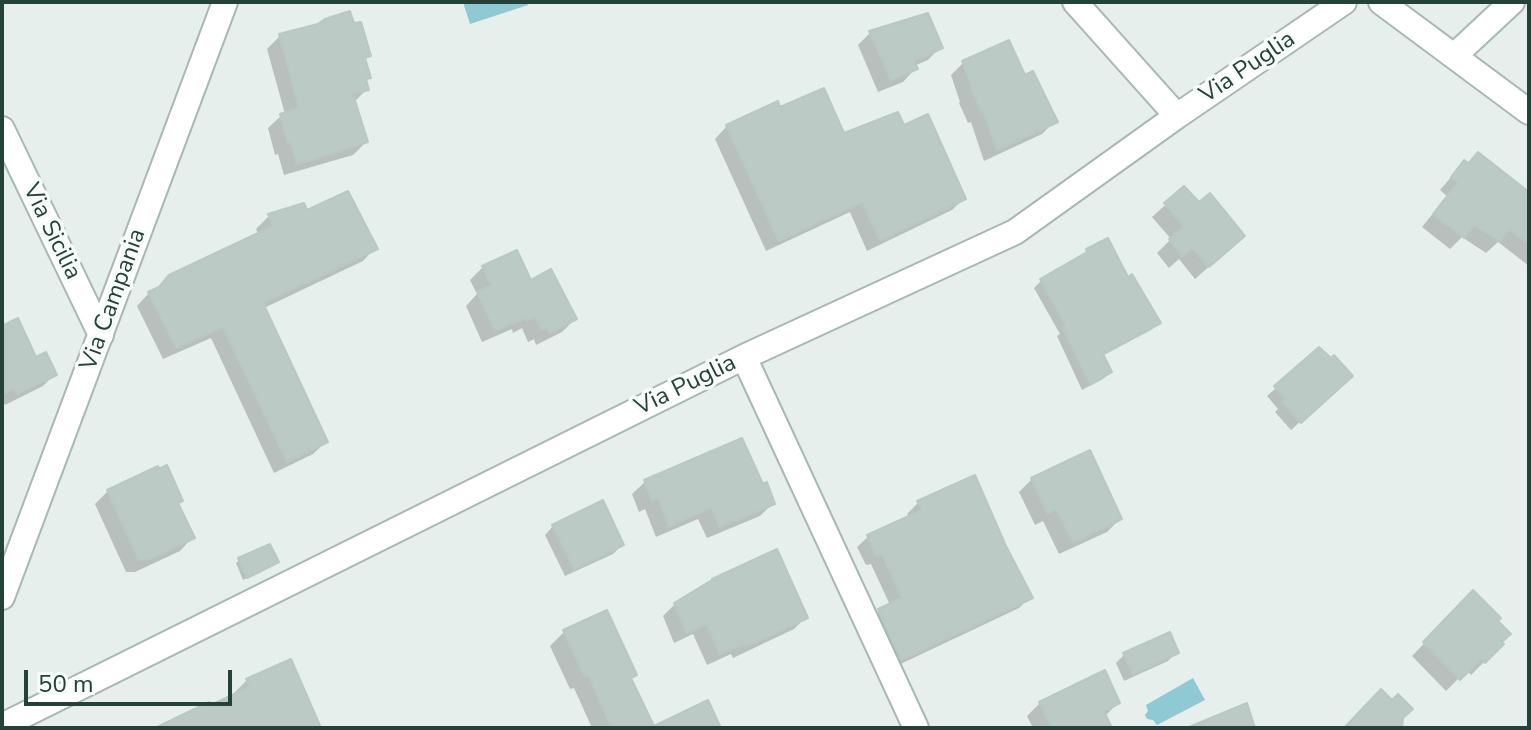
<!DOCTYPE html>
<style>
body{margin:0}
#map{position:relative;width:1531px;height:730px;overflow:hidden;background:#e6efeb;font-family:"Nunito Sans",sans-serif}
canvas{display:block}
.frame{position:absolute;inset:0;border:4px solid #24423a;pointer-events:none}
.scale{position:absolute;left:24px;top:670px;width:208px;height:36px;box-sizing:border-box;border:4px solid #24423a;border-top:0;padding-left:10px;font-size:24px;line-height:28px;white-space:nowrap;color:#24423a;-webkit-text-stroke:6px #f7fbf9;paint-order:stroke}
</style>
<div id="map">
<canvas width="1531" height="730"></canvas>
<div class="frame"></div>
<div class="scale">50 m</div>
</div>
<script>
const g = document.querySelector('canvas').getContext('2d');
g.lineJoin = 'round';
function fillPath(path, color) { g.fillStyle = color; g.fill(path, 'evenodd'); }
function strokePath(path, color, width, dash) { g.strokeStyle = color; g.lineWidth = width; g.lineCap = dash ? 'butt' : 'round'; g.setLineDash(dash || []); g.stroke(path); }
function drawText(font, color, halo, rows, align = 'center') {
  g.font = font + ' "Nunito Sans",sans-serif'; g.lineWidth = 7; g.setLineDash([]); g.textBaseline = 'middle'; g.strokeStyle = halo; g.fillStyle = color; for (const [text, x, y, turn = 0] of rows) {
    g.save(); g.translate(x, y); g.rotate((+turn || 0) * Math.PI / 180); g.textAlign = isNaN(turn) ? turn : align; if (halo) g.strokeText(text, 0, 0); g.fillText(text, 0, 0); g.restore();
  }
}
fillPath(new Path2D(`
 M 463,2 L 527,2 L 528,5 L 470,24 Z
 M 1193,678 L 1205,700 L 1157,725 L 1153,720 L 1147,719 L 1145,715 L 1148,711 L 1146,705 Z`), '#8ec9d4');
fillPath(new Path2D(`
 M 870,33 L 940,47 L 928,60 L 914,66 L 915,69 L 903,82 L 878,92 L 858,45 Z
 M 280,36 L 369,55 L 363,61 L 369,77 L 365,81 L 367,89 L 353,103 L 366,142 L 353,155 L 284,175 L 278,154 L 275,155 L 268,128 L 281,116 L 285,114 L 267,49 Z
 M 964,62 L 1024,77 L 1055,121 L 1042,134 L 984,161 L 971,122 L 968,123 L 959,103 L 960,102 L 951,75 Z
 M 779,109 L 843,136 L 903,128 L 964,198 L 952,210 L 867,251 L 850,212 L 766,251 L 715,139 L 727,126 Z
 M 1464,162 L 1529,194 L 1529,266 L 1498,242 L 1486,253 L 1462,237 L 1450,249 L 1422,227 L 1447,196 L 1440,190 Z
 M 1184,188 L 1230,248 L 1195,279 L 1179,259 L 1169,268 L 1157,253 L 1171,239 L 1152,217 Z
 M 306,213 L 375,248 L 363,261 L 264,308 L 326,442 L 313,454 L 274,473 L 211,338 L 163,359 L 137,306 L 149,293 L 259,235 L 256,229 L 269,216 Z
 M 1087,251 L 1158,323 L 1151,330 L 1102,356 L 1110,372 L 1103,379 L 1082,390 L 1057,336 L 1060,334 L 1034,288 L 1041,281 L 1079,259 Z
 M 483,267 L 530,283 L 575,319 L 562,332 L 536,345 L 534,339 L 528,342 L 522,328 L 513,333 L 512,329 L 482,342 L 466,306 L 477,294 L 470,280 Z
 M 2,328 L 55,374 L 43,386 L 5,405 L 2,399 Z
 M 1342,384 L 1291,430 L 1275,412 L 1278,409 L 1267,396 L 1276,388 Z
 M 974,477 L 1005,547 L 1030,597 L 1019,608 L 890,669 L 869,621 L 880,611 L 890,605 L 871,564 L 866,565 L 857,547 L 868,537 L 910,518 L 907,514 L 918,503 Z
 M 1032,479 L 1120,519 L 1107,532 L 1059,554 L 1043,521 L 1035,525 L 1019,492 Z
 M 645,482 L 762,487 L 773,503 L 760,516 L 707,538 L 698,519 L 656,537 L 645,509 L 639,512 L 632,494 Z
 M 108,491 L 177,504 L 192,538 L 180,551 L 135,572 L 126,572 L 95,504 Z
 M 553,526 L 622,545 L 613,554 L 565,576 L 545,535 Z
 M 240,560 L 277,562 L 273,566 L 243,580 L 236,563 Z
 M 1473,593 L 1495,621 L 1502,644 L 1471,675 L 1467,670 L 1446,691 L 1412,656 Z
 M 675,604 L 806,617 L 794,629 L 733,658 L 731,654 L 707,665 L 693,634 L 674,643 L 663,616 Z
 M 564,632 L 635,675 L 630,680 L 653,728 L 592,728 L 574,688 L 570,689 L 550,646 Z
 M 1176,652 L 1168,661 L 1124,681 L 1116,663 L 1124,655 Z
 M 247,680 L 319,728 L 164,728 L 236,695 L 235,692 Z
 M 1040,703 L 1118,703 L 1106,715 L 1107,728 L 1033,728 L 1027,716 Z`), '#0003');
const building = new Path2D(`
 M 350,11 L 354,23 L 361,22 L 371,56 L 365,58 L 371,78 L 366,79 L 369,90 L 353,94 L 368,142 L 297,164 L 291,142 L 288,143 L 280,114 L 299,108 L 279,34 L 318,24 L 325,19 Z
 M 928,13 L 943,48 L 914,61 L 918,69 L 891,80 L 869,31 Z
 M 1009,40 L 1025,75 L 1033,71 L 1058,122 L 997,150 L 983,111 L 981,112 L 971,88 L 972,88 L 962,61 Z
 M 824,88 L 844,133 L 898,112 L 904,125 L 928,114 L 966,199 L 880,240 L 862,202 L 779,241 L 726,125 L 778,101 L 780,107 Z
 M 1478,152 L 1529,192 L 1529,244 L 1509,229 L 1500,242 L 1474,225 L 1464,238 L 1433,214 L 1458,182 L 1451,177 L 1464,160 L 1469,163 Z
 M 1184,186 L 1199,202 L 1210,193 L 1245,236 L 1209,267 L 1192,248 L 1182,257 L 1169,239 L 1184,227 L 1164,203 Z
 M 348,191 L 378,249 L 263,303 L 328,442 L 287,462 L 223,327 L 176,348 L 148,292 L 159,287 L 169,275 L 273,226 L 268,214 L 304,203 L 307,210 Z
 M 1108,238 L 1128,277 L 1132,274 L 1161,323 L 1103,354 L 1112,372 L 1090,385 L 1063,327 L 1066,326 L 1040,279 L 1087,252 L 1086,249 Z
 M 517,250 L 531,280 L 551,269 L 577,319 L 549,333 L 547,328 L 541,330 L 535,317 L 526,321 L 525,318 L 495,331 L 477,292 L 491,285 L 482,266 Z
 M 18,318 L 36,357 L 46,352 L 57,375 L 17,394 L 14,388 L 2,394 L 2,326 Z
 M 1319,347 L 1331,358 L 1334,355 L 1353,376 L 1301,423 L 1282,402 L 1285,399 L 1274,386 Z
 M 742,438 L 763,484 L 767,482 L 775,504 L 720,527 L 711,508 L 669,526 L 658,498 L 652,501 L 644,480 Z
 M 1090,450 L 1122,519 L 1073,543 L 1056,509 L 1048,514 L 1031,478 Z
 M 167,465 L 183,501 L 178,503 L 195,538 L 150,559 L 139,560 L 107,490 L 158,466 L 159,469 Z
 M 975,475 L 1006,546 L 1033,598 L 901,660 L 878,609 L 902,598 L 882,554 L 876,556 L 867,535 L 922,510 L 917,501 Z
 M 603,500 L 624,545 L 574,569 L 552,525 Z
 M 270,544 L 279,562 L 247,578 L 238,558 Z
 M 777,549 L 808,618 L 745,647 L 744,644 L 720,654 L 706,624 L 687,633 L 674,603 L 712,580 L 712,579 Z
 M 1473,590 L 1501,618 L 1498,621 L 1511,634 L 1502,642 L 1504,644 L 1485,663 L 1481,659 L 1460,680 L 1423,642 Z
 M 607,610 L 637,675 L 631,678 L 654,726 L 708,700 L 721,728 L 612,728 L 588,675 L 585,677 L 563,630 Z
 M 1170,632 L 1179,653 L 1133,674 L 1123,653 Z
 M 291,659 L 321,728 L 155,728 L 209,702 L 211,705 L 249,687 L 246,679 Z
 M 1105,670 L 1120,703 L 1104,711 L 1112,728 L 1052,728 L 1039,702 Z
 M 1381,689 L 1392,700 L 1398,694 L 1413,709 L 1403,718 L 1402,728 L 1344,728 Z
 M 1247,703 L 1255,728 L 1189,728 L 1189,727 Z`);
fillPath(building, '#bbcac4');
strokePath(building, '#b8c9c2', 2);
const minor = new Path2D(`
 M 1075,2 L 1177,116
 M 1381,2 L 1529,112
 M 1454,56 L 1512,2
 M 2,129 L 101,335
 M 744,357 L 916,728
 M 2,597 L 225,2
 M 2,726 L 744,357 L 1015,232 L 1177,116 L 1344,2`);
strokePath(minor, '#a8b8b2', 28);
strokePath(minor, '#fff', 24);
drawText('24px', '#24423a', '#f7fbf9', [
 ["Via Puglia",1248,68,-34],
 ["Via Sicilia",51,232,64],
 ["Via Campania",114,300,-70],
 ["Via Puglia",686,386,-26]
]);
</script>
